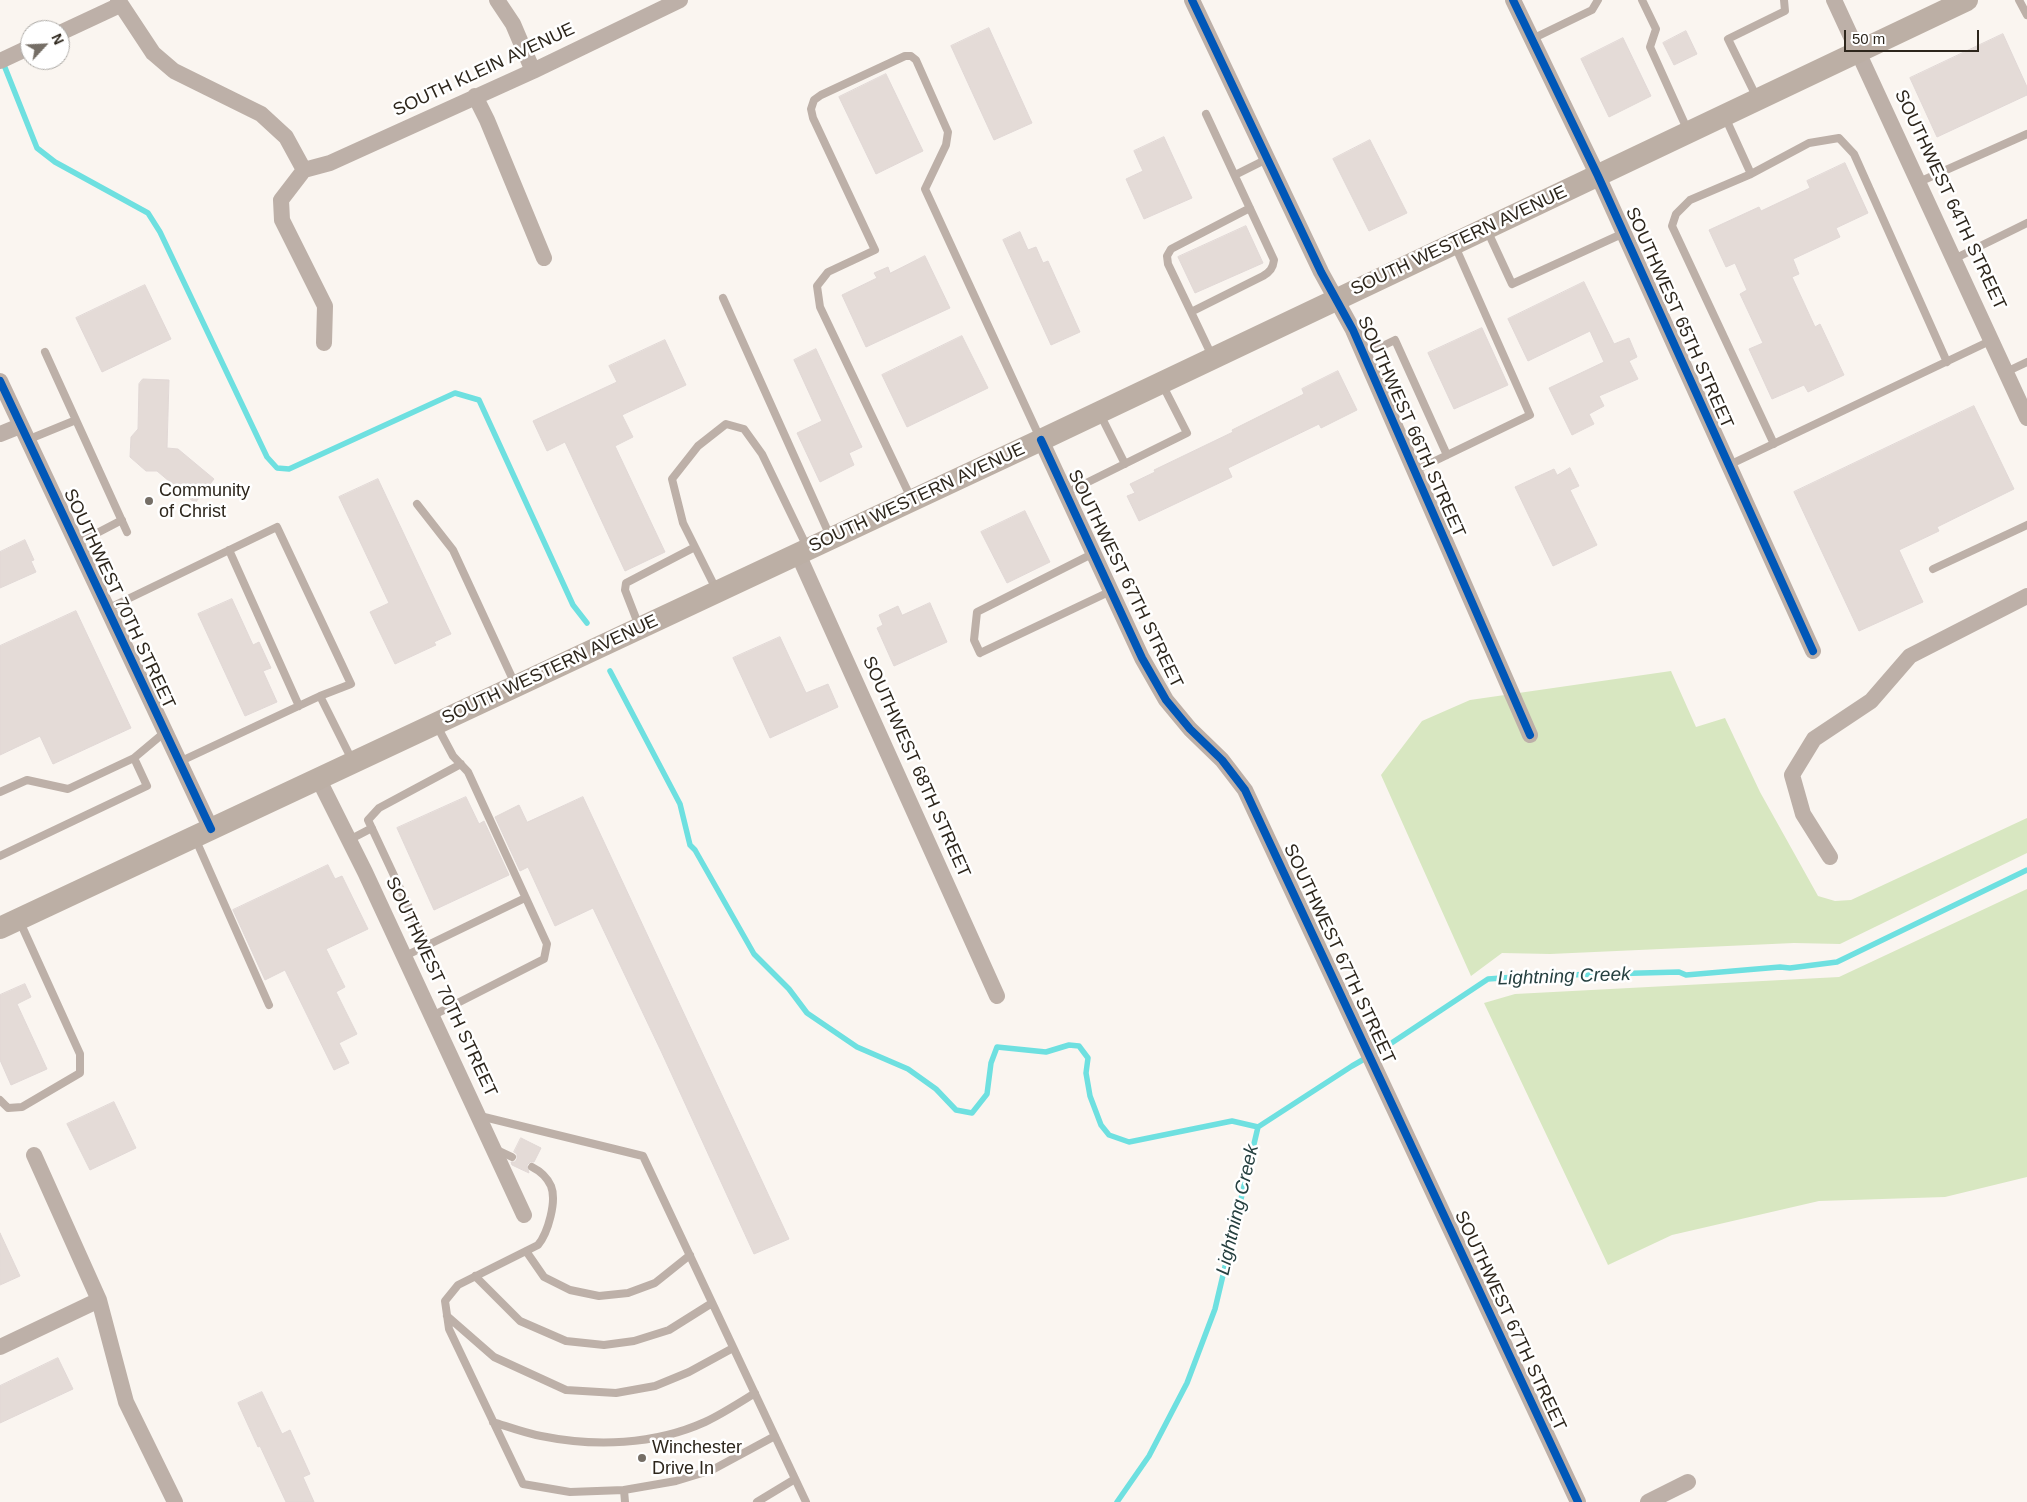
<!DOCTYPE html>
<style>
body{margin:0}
#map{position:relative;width:2027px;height:1502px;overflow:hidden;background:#faf5f0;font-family:Helvetica,sans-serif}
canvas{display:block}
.north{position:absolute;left:20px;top:20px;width:50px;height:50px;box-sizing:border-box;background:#fff;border:1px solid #aba8a4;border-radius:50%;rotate:65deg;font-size:14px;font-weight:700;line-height:20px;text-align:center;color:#2d261c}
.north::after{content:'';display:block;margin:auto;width:18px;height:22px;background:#756e66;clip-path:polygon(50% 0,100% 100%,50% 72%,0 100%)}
.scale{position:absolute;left:1844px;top:30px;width:135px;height:22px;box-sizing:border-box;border:2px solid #2d261c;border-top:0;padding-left:6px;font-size:15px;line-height:18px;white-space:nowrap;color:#2d261c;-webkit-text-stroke:4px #fff;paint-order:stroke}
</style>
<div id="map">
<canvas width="2027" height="1502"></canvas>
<div class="north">N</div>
<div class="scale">50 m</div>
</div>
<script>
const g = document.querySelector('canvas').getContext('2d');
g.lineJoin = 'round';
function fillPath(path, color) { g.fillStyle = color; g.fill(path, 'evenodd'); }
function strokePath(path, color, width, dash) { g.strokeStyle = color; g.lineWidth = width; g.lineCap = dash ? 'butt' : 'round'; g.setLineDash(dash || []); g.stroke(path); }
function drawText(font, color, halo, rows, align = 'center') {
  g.font = font + ' Helvetica,sans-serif'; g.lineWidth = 5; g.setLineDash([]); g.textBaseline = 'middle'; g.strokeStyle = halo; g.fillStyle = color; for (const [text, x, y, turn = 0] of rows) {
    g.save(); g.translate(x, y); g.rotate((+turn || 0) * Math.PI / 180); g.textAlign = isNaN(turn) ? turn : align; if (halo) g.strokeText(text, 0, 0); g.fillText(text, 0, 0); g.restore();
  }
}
fillPath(new Path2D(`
 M 1671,671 L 1696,727 L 1725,718 L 1760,792 L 1818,896 L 1835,901 L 1851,900 L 2027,818 L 2027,853 L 1840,944 L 1794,943 L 1550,954 L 1502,953 L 1471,976 L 1381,775 L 1422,721 L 1470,700 Z
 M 2027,889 L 2027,1177 L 1945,1197 L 1819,1201 L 1672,1235 L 1608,1265 L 1484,1003 L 1515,994 L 1839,977 Z`), '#d8e7c1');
strokePath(new Path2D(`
 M 2,60 L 37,148 L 55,162 L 148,213 L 160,232 L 267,457 L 277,468 L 289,469 L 455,393 L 479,400 L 573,605 L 587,623
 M 610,671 L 680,804 L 690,845 L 695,850 L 754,954 L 789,989 L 807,1013 L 857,1047 L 908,1069 L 936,1089 L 956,1110 L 972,1113 L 987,1094 L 991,1063 L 997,1047 L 1046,1052 L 1069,1045 L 1079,1046 L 1088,1058 L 1086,1073 L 1090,1096 L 1101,1125 L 1109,1135 L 1129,1142 L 1232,1121 L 1258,1127
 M 1117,1502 L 1149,1456 L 1187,1383 L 1215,1309 L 1258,1127 L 1352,1066 L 1387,1046 L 1488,979 L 1529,976 L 1679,972 L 1686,975 L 1780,967 L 1790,968 L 1837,962 L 2027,870`), '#6ee0e0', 5.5);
const building = new Path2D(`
 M 989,28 L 1032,123 L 994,140 L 951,46 Z
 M 1686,31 L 1697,54 L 1674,65 L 1663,43 Z
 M 2003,34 L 2027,87 L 2027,95 L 1937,137 L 1910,78 Z
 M 1623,38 L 1651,96 L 1609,117 L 1581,59 Z
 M 886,74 L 923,151 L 876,174 L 839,97 Z
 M 1164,137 L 1192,198 L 1144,219 L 1126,179 L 1143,171 L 1134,151 Z
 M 1370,140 L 1407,213 L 1369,231 L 1333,159 Z
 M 1845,163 L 1868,213 L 1836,228 L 1840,237 L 1793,259 L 1799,274 L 1792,277 L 1815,327 L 1820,324 L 1844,375 L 1808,392 L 1804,385 L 1772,399 L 1749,349 L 1763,343 L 1740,294 L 1747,290 L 1735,263 L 1726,267 L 1709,230 L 1759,207 L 1761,211 L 1810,188 L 1807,181 Z
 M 1246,226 L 1263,263 L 1195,293 L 1178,257 Z
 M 1020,232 L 1028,250 L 1036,247 L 1043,263 L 1048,261 L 1080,332 L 1051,345 L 1003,240 Z
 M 925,256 L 950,308 L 866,347 L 842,295 L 877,278 L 874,273 L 888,267 L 890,273 Z
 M 1584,282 L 1614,344 L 1629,338 L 1637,357 L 1629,361 L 1638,379 L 1599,396 L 1604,406 L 1589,414 L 1594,424 L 1572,435 L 1549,388 L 1604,362 L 1590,331 L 1528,361 L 1508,319 Z
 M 145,285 L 171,339 L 102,372 L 76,318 Z
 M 1482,328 L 1508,385 L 1454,409 L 1428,353 Z
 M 962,336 L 988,388 L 907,427 L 882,375 Z
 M 665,340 L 686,385 L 622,415 L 633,437 L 615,446 L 665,552 L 625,571 L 565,442 L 547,451 L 533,421 L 617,382 L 609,366 Z
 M 816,349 L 862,447 L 849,453 L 854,465 L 820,482 L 797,433 L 822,421 L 794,360 Z
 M 1338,371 L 1357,410 L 1321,428 L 1319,424 L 1228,468 L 1232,477 L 1139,521 L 1127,496 L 1135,493 L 1130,484 L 1155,472 L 1154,470 L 1233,432 L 1232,430 L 1304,394 L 1302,389 Z
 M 143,379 L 169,380 L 167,448 L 178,449 L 214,479 L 195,503 L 157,471 L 146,471 L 130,457 L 131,437 L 138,429 L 139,384 Z
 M 1974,406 L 2014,489 L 1937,527 L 1939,531 L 1899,550 L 1923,602 L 1859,631 L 1794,492 Z
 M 1570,468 L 1579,486 L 1570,490 L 1597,545 L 1553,566 L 1515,487 L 1554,469 L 1557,475 Z
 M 378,479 L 451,634 L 434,642 L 436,645 L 395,664 L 370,612 L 389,603 L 339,497 Z
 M 1025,511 L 1050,562 L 1007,583 L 981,532 Z
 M 25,540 L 34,560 L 31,561 L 36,572 L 0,588 L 0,552 Z
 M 232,599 L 253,645 L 259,642 L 271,668 L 263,671 L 277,702 L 245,716 L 198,614 Z
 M 930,603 L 947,642 L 894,666 L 877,628 L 883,625 L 879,615 L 898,606 L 902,615 Z
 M 76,611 L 131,728 L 53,764 L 40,736 L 0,755 L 0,646 Z
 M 780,637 L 806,693 L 828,684 L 838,707 L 770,738 L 733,658 Z
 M 466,797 L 479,824 L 484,821 L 509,875 L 434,910 L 397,828 Z
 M 583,797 L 789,1239 L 754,1254 L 661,1051 L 593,908 L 555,926 L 528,867 L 520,871 L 495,817 L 519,805 L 527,822 Z
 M 328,865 L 335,879 L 342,876 L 368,929 L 326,949 L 345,987 L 336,992 L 357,1034 L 339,1043 L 349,1063 L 334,1070 L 285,970 L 265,980 L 233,910 Z
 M 25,984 L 31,997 L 17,1004 L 47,1069 L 11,1085 L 0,1060 L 0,995 Z
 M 114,1102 L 136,1148 L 90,1170 L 67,1124 Z
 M 521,1138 L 541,1148 L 534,1162 L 530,1162 L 527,1165 L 529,1173 L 512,1165 L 511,1162 L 515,1162 L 517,1159 L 517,1154 L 514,1152 Z
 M 0,1233 L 20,1276 L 0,1285 Z
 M 58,1358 L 73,1389 L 0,1423 L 0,1386 Z
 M 262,1392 L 282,1434 L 290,1430 L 310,1474 L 303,1477 L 314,1502 L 286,1502 L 260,1446 L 258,1447 L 238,1403 Z`);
fillPath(building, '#e4dbd7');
strokePath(building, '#e1d8d6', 1);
strokePath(new Path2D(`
 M 1642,0 L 1656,29 L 1650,47 L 1688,131
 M 2019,0 L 2027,15
 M 1532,39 L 1592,10 L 1598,0
 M 1757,98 L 1728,39 L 1785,11 L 1784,0
 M 1206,114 L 1274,260 C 1273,268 1270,272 1263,276 L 1191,312 L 1212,356
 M 1725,117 L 1751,174 L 1809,143 L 1839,138 L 1854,154 L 1947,362
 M 1751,174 L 1690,200 L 1676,214 L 1672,226 L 1774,444
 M 1235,175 L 1267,159
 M 1919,182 L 2027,134
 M 1487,230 L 1512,284 L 1624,233
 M 1954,259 L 2027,223
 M 723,298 L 830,536
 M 1191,312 L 1168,264 L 1167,256 L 1171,249 L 1250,208
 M 45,352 L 127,532
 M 1364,355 L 1395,340 L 1447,455
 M 2006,372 L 2027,362
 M 1100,414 L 1125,464
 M 27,440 L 76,420
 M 1729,465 L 1992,340
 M 1414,471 L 1530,415 L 1455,246
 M 1066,493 L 1187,433 L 1162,384
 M 911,498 L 820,307 L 817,286 L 828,272 L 875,250 L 813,118 L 811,109 L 814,100 L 821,95 L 905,56 L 911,56 L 916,60 L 948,132 L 946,145 L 925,189 L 1040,438
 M 417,504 L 453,550 L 515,684
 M 76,544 L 122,520
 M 229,550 L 299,706
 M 1094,553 L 977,612 L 974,640 L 980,653 L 1111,591
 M 1933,569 L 2027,525
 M 717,591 L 683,523 L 672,479 L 698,446 L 726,424 L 744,429 L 762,454 L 807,547
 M 107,609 L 277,527 L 351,684 L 320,696
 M 639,626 L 625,590 L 626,583 L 695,547
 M 179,762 L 320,696 L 352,760
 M 0,792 L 27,780 L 68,789 L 134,758 L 165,732
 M 195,838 L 269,1005
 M 349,840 L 372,828
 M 0,856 L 147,786 L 134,758
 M 427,946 L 368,820 L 379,808 L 461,764
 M 405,956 L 525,898
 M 432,1016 L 544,959 L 547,944 L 468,772 L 453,756 L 437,726
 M 0,1100 L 8,1108 L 22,1107 L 80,1073 L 80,1054 L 20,922
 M 480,1116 L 643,1156 L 806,1502
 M 495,1149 L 512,1157
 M 532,1167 C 540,1171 547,1177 551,1186 C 557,1201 548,1233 538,1245 L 458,1285 L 445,1301 L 449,1329 L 523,1484 L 570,1492 L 624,1490 L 625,1502
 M 526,1251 L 544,1277 L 570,1290 L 599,1296 L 628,1293 L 655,1283 L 690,1255
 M 475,1276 L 520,1321 L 566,1341 L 604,1345 L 634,1341 L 669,1330 L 712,1303
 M 447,1316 L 494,1357 L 566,1390 L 616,1393 L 655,1386 L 689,1372 L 733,1348
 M 493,1422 C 509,1427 525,1433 541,1436 C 595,1447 654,1445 705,1422 C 722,1414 739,1403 755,1393
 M 624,1490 L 676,1481 L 712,1470 L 775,1436
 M 757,1502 L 795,1479`), '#bdb0a8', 8);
strokePath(new Path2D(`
 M 118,0 L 153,53 L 174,71 L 261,114 L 286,137 L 304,170 L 281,200 L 282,220 L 325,306 L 324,343
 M 497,0 L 513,24 L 533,71
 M 1192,0 L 1321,272 L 1353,330 L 1530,735
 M 1513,0 L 1598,176 L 1813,651
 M 1834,0 L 2027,418
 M 60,33 L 120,5
 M 0,61 L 30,47
 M 475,96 L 487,120 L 544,258
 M 304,170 L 330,163 L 533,71 L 680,0
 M 0,381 L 211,829
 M 0,434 L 20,426
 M 1041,440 L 1142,658 L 1166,700 L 1190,729 L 1222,760 L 1245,790 L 1578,1502
 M 798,554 L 997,996
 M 318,778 L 365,872 L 524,1215
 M 1830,857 L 1803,814 L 1792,775 L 1814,739 L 1871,701 L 1910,656 L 2027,596
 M 34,1155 L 99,1300 L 126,1402 L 175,1502
 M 0,1347 L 99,1300
 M 1648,1502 L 1688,1482`), '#bdb0a8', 16);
strokePath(new Path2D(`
 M 0,928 L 1041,440 L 1967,0`), '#bcafa5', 22);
strokePath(new Path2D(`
 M 1192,0 L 1321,272 L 1353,330 L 1530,735
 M 1513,0 L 1598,176 L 1813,651
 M 0,381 L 211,829
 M 1041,440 L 1142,658 L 1166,700 L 1190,729 L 1222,760 L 1245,790 L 1578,1502`), '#0057b8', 8);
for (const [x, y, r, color] of [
 [149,501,5,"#756e66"],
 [642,1458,5,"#756e66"]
]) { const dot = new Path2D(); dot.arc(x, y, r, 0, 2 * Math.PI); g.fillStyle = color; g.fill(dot); strokePath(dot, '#fff', 2); }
drawText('18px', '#2d261c', '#fff', [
 ["SOUTH KLEIN AVENUE",484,70,-25],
 ["SOUTHWEST 64TH STREET",1950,200,65],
 ["SOUTH WESTERN AVENUE",1459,241,-25],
 ["SOUTHWEST 65TH STREET",1679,318,66],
 ["SOUTHWEST 66TH STREET",1411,427,66],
 ["SOUTH WESTERN AVENUE",917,498,-25],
 ["SOUTHWEST 67TH STREET",1125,579,64],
 ["SOUTHWEST 70TH STREET",119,599,65],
 ["SOUTH WESTERN AVENUE",550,670,-25],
 ["SOUTHWEST 68TH STREET",916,767,66],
 ["SOUTHWEST 67TH STREET",1339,954,65],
 ["SOUTHWEST 70TH STREET",441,987,65],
 ["SOUTHWEST 67TH STREET",1510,1321,65]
]);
drawText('18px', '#2d261c', '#fff', [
 ["Community",159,491],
 ["of Christ",159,512],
 ["Winchester",652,1448],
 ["Drive In",652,1469]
], 'left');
drawText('italic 19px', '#264040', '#fff', [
 ["Lightning Creek",1564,977,-2],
 ["Lightning Creek",1238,1210,-77]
]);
</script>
